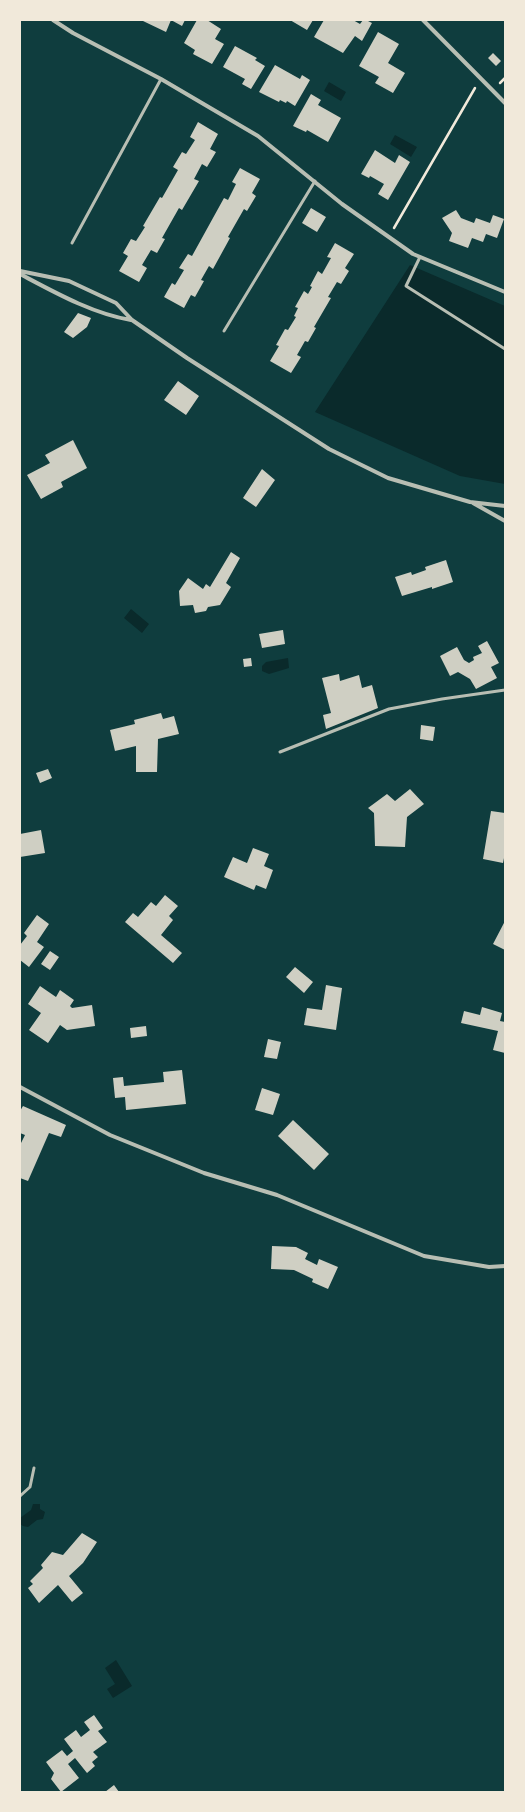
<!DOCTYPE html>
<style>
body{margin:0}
#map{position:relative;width:525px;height:1812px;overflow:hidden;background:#0f3d3e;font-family:"Varela Round",sans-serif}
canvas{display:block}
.frame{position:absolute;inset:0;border:21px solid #f1e9da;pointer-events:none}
</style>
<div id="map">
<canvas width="525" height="1812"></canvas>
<div class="frame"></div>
</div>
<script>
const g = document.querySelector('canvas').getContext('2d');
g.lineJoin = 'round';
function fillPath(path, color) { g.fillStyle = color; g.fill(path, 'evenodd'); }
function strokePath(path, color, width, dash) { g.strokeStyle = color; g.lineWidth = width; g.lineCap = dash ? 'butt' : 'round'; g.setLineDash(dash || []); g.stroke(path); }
fillPath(new Path2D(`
 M 329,82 L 346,92 L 341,101 L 324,91 Z
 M 395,135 L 417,147 L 411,157 L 390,144 Z
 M 410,265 L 505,306 L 505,484 L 460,476 L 315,412 Z
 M 131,609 L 149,624 L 142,633 L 124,618 Z
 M 288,658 L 289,668 L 269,674 L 262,671 L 262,666 L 266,662 Z
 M 33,1504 L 40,1504 L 40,1509 L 45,1512 L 43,1519 L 37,1520 L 28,1527 L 23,1526 L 20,1524 L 20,1518 L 31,1510 Z
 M 116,1660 L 132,1686 L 113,1698 L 107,1689 L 115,1684 L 105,1668 Z`), '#0a2a2b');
fillPath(new Path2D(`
 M 144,20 L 185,20 L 182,26 L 171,20 L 166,32 L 143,21 Z
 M 197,20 L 207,20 L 221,29 L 215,39 L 224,44 L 212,64 L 193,54 L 195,50 L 184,43 Z
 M 290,20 L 313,20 L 307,30 Z
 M 324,20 L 353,20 L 360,24 L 363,20 L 366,20 L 372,23 L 362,41 L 355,36 L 343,53 L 314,37 Z
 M 378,32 L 399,44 L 388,63 L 405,73 L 393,93 L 375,83 L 379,77 L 359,66 Z
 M 235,46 L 257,58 L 255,60 L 265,66 L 251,89 L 242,84 L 245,79 L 223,67 Z
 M 493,53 L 501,61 L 496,66 L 488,58 Z
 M 275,65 L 300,79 L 302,75 L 310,80 L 295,106 L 287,101 L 286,103 L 280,100 L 279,102 L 259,92 Z
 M 311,94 L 321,100 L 318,105 L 341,118 L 328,142 L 307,130 L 306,132 L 293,126 Z
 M 198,122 L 218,134 L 210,149 L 216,152 L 207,167 L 202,164 L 194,179 L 199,181 L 182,210 L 179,208 L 162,238 L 165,239 L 157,253 L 151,250 L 142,265 L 147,268 L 139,282 L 119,271 L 128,256 L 123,253 L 131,239 L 136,241 L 145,227 L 143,226 L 160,197 L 162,198 L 178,170 L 173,167 L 182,152 L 186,154 L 195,140 L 190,137 Z
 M 375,150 L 395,163 L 399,155 L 410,162 L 388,200 L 378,194 L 384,184 L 370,176 L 369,178 L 361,174 Z
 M 240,168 L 260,179 L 252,193 L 256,196 L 247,211 L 244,209 L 228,237 L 230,238 L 213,269 L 209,266 L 201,280 L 204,281 L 195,297 L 191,295 L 184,308 L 164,297 L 172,283 L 175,285 L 184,270 L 179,268 L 188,254 L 192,256 L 224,198 L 228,200 L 236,184 L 232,182 Z
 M 311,208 L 326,217 L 317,232 L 302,223 Z
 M 456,210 L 461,218 L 474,223 L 476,218 L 490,223 L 493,215 L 504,219 L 497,238 L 486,234 L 483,242 L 472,238 L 468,248 L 449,241 L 452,233 L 442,218 Z
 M 335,243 L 354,254 L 345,268 L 349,271 L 341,284 L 337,282 L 328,297 L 331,298 L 314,327 L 316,328 L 308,342 L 305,341 L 297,355 L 301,357 L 291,373 L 270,361 L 279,346 L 276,345 L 285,329 L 288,330 L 296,317 L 294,316 L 298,308 L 295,307 L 304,291 L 308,294 L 312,287 L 310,286 L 318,271 L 322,274 L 331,258 L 327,257 Z
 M 78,313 L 91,318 L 87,327 L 73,338 L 64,332 Z
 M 178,381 L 199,396 L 186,415 L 164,400 Z
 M 73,440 L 87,468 L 61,482 L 63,487 L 41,499 L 27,475 L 50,463 L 45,455 Z
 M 262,469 L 275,480 L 256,507 L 243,498 Z
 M 231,552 L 240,558 L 226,583 L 231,587 L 220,605 L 208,607 L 206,611 L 195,613 L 193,605 L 180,606 L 179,591 L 188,578 L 203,589 L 206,584 L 210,587 Z
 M 446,560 L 453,582 L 432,589 L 432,587 L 402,596 L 395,577 L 411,572 L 412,575 L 426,570 L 425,567 Z
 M 283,630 L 285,644 L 262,648 L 259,634 Z
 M 487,641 L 499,663 L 491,667 L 497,678 L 476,689 L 470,679 L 458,672 L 450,676 L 440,656 L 457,647 L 464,660 L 469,663 L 474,660 L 473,657 L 482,653 L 478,646 Z
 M 251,658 L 252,666 L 244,667 L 243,659 Z
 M 339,674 L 340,681 L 359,675 L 362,688 L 372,685 L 378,708 L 326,729 L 323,715 L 331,713 L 322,678 Z
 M 161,713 L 163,719 L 174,716 L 179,734 L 158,739 L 157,772 L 136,772 L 136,746 L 115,751 L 110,730 L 135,724 L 134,720 Z
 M 421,725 L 435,727 L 433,741 L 420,739 Z
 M 48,769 L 52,778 L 40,783 L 36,773 Z
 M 410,789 L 424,804 L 407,817 L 405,847 L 375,846 L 374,813 L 368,808 L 387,794 L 395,801 Z
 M 491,811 L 505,813 L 505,853 L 503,863 L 483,859 Z
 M 41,830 L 45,853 L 20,857 L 20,834 Z
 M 253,848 L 269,854 L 264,866 L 273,870 L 266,889 L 256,885 L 254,890 L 224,877 L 233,857 L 247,863 Z
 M 165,895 L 178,906 L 169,916 L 173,920 L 161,935 L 182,953 L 173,963 L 125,922 L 133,913 L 138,917 L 151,902 L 156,906 Z
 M 37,915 L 49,924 L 37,942 L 44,947 L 29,967 L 20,960 L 20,945 L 27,936 L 24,933 Z
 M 505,921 L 505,950 L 493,944 Z
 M 50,951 L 59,957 L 50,970 L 41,964 Z
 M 295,967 L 313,982 L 304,993 L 286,977 Z
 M 326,985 L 342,988 L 336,1030 L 304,1025 L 307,1008 L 322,1010 Z
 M 40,986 L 56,997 L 60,990 L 74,1000 L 70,1006 L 72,1008 L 92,1005 L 95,1026 L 67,1030 L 60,1025 L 48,1043 L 29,1030 L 41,1013 L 28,1004 Z
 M 482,1007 L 502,1013 L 500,1021 L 505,1022 L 505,1053 L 493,1050 L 498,1031 L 461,1023 L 464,1011 L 480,1015 Z
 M 146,1026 L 147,1036 L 131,1038 L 130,1028 Z
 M 268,1039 L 281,1042 L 277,1059 L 264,1057 Z
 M 182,1070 L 186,1104 L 126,1110 L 125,1097 L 115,1098 L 113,1078 L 123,1077 L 124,1086 L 164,1082 L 163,1072 Z
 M 262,1088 L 280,1094 L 273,1115 L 255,1110 Z
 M 23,1106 L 66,1125 L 61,1137 L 49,1133 L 28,1181 L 20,1178 L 20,1145 L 25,1135 L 20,1133 L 20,1111 Z
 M 293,1120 L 329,1154 L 314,1170 L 278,1136 Z
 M 272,1246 L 296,1247 L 308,1253 L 305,1259 L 317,1265 L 319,1259 L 338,1267 L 328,1289 L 312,1282 L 313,1279 L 294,1270 L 271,1269 Z
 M 82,1533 L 97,1542 L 83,1563 L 69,1576 L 83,1593 L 72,1602 L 58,1585 L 39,1603 L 28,1588 L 33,1584 L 30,1581 L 43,1568 L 41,1565 L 52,1552 L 63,1555 Z
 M 94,1715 L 103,1728 L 98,1731 L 107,1742 L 93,1752 L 98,1757 L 92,1762 L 95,1766 L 87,1773 L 75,1758 L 68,1764 L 79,1778 L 61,1792 L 51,1779 L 54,1773 L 46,1762 L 62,1750 L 67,1756 L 73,1751 L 64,1739 L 76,1730 L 81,1737 L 90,1730 L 84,1722 Z
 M 114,1785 L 119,1792 L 105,1792 Z`), '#cfcfc3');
strokePath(new Path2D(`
 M 500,83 L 505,78
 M 394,228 L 475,88`), '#f1e9da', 2.5);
strokePath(new Path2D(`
 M 72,243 L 161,79
 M 420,257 L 406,286 L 505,349
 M 224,331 L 315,181
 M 280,752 L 389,709 L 442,699 L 505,690
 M 20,1496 L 30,1487 L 34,1468`), '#b8beb3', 3);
strokePath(new Path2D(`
 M 53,20 L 73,33 L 161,79 L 258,136 L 342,204 L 413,254 L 505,292
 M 423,20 L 505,103
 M 20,271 L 69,281 L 116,303 L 132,320 L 187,358 L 329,449 L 388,478 L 470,502 L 505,506
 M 20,274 C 54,292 93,314 131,320
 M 473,503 L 505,521
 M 20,1087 L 110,1135 L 204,1173 L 277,1195 L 424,1256 L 489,1267 L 505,1266`), '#b8beb3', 4);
</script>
